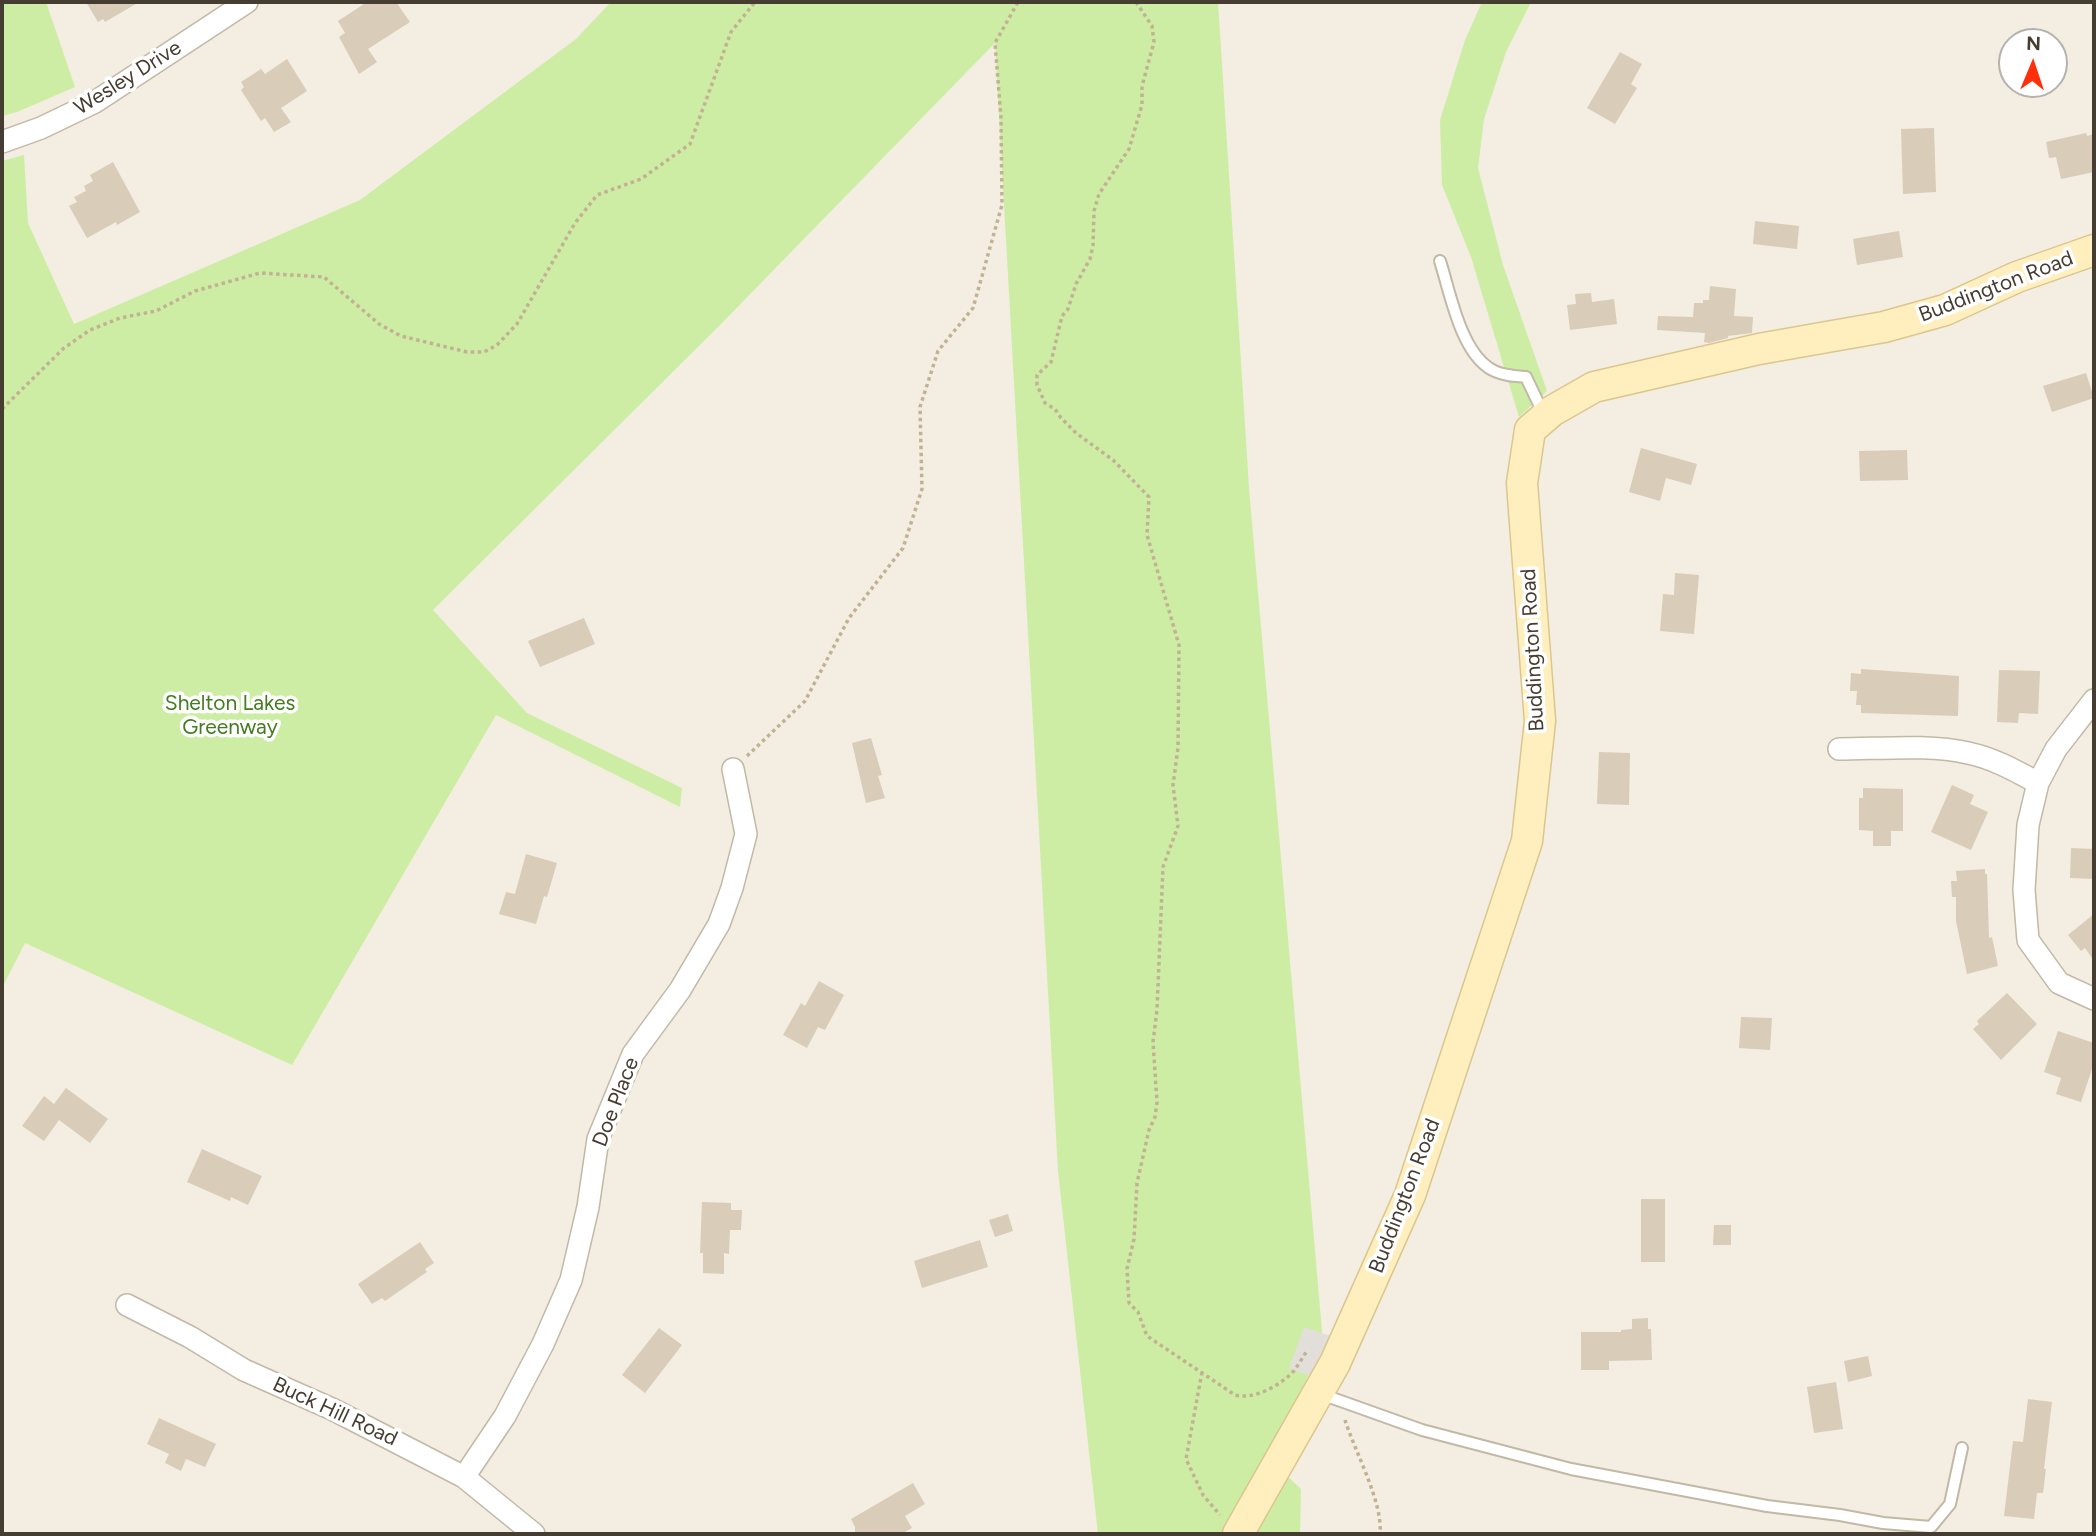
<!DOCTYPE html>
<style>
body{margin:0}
#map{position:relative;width:2096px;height:1536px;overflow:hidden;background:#f3eee1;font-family:Figtree,sans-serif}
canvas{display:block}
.frame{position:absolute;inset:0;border:4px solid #453d31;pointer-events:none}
.north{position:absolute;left:1998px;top:28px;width:70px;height:70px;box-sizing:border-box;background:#fff;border:2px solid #b5b1ad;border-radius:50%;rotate:2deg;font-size:19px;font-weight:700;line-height:28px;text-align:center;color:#453d31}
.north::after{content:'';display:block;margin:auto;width:24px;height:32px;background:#ff2f0c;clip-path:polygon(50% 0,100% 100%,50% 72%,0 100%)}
</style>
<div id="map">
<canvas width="2096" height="1536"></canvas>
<div class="frame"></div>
<div class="north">N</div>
</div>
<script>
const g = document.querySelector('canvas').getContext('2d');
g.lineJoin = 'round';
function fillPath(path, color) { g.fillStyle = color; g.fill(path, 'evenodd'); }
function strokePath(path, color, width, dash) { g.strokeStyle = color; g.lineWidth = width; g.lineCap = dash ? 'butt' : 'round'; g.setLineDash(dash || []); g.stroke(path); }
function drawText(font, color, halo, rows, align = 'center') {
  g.font = font + ' Figtree,sans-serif'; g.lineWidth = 7; g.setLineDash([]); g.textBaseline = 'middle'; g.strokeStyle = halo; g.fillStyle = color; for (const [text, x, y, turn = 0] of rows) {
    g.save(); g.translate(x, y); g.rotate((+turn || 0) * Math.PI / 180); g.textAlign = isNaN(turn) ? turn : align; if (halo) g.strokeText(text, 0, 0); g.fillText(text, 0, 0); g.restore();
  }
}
fillPath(new Path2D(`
 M 2,2 L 46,2 L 75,87 L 17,112 L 2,116 Z
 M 611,2 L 1218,2 L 1249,488 L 1323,1343 L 1265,1471 L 1225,1534 L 1098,1534 L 1058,1171 L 995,43 L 720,325 L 433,610 L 527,713 L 682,788 L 680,807 L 496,715 L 292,1065 L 25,943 L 2,988 L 2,161 L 24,155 L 28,223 L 74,324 L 360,200 L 576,39 Z
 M 1482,2 L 1531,2 L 1506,52 L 1484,119 L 1478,168 L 1503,265 L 1547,391 L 1519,417 L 1471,257 L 1442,185 L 1440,120 L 1465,40 Z
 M 1286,1475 L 1301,1489 L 1300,1534 L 1246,1534 Z`), '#cdeda4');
fillPath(new Path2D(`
 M 1304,1327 L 1331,1336 L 1316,1378 L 1289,1368 Z`), '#e2dfdb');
fillPath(new Path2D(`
 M 86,2 L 139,2 L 105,22 L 103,19 L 98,22 Z
 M 367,2 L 396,2 L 410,22 L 368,49 L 377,62 L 359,74 L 339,37 L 345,33 L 338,21 Z
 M 1620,52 L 1642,64 L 1631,84 L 1637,88 L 1615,124 L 1587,108 Z
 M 287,59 L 307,91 L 281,108 L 291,122 L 274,132 L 265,118 L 261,121 L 241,90 L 244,87 L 241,82 L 261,69 L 265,74 Z
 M 1934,128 L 1936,192 L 1903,194 L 1901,129 Z
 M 2086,133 L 2087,136 L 2094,134 L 2094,172 L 2061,179 L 2056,157 L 2049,158 L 2046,142 Z
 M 113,162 L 140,212 L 117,225 L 116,222 L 87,238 L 69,206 L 77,202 L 74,197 L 86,191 L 84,186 L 93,181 L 90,175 Z
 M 1755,221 L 1799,226 L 1797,249 L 1753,244 Z
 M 1899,231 L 1903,257 L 1857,265 L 1853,239 Z
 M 1710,286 L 1736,289 L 1734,316 L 1753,317 L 1752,333 L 1728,336 L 1728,338 L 1709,343 L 1704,342 L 1705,333 L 1657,330 L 1658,316 L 1693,317 L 1694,303 L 1703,303 L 1703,300 L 1709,300 Z
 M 1591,293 L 1592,302 L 1614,299 L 1617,324 L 1570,330 L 1567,305 L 1576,304 L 1575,294 Z
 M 2086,373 L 2094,398 L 2052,412 L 2043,386 Z
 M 1641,448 L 1697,464 L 1691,485 L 1666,478 L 1660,501 L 1629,492 Z
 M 1907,450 L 1908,480 L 1860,481 L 1859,451 Z
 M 1675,573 L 1699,575 L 1694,634 L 1660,631 L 1663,594 L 1674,595 Z
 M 584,618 L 595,644 L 540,667 L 528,641 Z
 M 1861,669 L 1959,676 L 1958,716 L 1861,713 L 1861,705 L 1856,705 L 1857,691 L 1850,691 L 1851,673 L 1861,674 Z
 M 1999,670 L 2040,671 L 2038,714 L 2019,713 L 2018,723 L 1997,722 Z
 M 871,738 L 882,775 L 878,776 L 885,798 L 866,803 L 852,743 Z
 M 1599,752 L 1630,753 L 1629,805 L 1597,804 Z
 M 1952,785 L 1974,795 L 1970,804 L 1988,812 L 1971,850 L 1931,832 Z
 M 1863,788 L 1903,789 L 1903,831 L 1891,831 L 1891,846 L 1873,846 L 1873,831 L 1859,830 L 1859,798 L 1863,798 Z
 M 2071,848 L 2094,849 L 2094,879 L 2070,878 Z
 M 526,854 L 557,863 L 547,897 L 544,896 L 536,924 L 499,914 L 506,892 L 515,894 Z
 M 1985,869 L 1985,874 L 1987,874 L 1989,938 L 1992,937 L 1998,966 L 1967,974 L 1956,921 L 1956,897 L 1952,897 L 1951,881 L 1957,881 L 1956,871 Z
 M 2094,914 L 2094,961 L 2085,948 L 2081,951 L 2068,935 Z
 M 819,981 L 844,995 L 825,1030 L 818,1027 L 807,1048 L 783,1035 L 801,1003 L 805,1006 Z
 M 2007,993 L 2037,1024 L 2001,1060 L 1973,1029 L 1979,1024 L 1977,1021 Z
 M 1741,1017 L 1772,1018 L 1770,1050 L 1739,1048 Z
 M 2058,1031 L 2094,1043 L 2094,1063 L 2081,1102 L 2056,1094 L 2061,1078 L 2044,1072 Z
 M 66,1088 L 108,1119 L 90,1143 L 59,1120 L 44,1141 L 22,1126 L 44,1096 L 54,1104 Z
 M 202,1149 L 262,1176 L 248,1205 L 231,1197 L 230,1201 L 187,1182 Z
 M 1641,1199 L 1665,1199 L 1665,1262 L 1641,1262 Z
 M 702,1202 L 731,1203 L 731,1210 L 742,1210 L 741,1230 L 730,1230 L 729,1254 L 724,1253 L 724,1274 L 703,1273 L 703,1253 L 700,1253 Z
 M 1008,1214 L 1013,1231 L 995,1237 L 989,1220 Z
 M 1714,1225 L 1731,1225 L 1731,1245 L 1713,1245 Z
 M 980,1240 L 988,1267 L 922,1288 L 914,1261 Z
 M 420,1242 L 434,1263 L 425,1269 L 427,1272 L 385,1301 L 382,1298 L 372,1304 L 358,1284 Z
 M 1648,1318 L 1648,1329 L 1651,1329 L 1652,1360 L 1609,1361 L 1609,1370 L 1581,1370 L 1581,1332 L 1621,1332 L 1621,1330 L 1632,1329 L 1632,1319 Z
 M 659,1328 L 682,1345 L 645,1393 L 622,1375 Z
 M 1868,1356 L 1872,1376 L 1848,1382 L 1844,1361 Z
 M 1836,1382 L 1843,1429 L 1814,1433 L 1807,1387 Z
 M 2028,1399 L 2052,1402 L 2044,1469 L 2046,1469 L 2043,1493 L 2037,1493 L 2034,1519 L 2004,1516 L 2013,1441 L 2023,1442 Z
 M 159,1418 L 216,1444 L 205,1467 L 186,1459 L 181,1471 L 165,1463 L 169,1454 L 147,1444 Z
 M 913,1483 L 925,1504 L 905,1516 L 912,1528 L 901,1534 L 855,1534 L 855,1527 L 851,1519 Z`), '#d9ccb8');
const lane = new Path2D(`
 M 1440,261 C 1450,292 1460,349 1489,368 C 1499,375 1514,376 1526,377 L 1544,415
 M 1321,1394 L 1422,1430 L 1571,1469 L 1767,1506 L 1840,1515 L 1883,1523 L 1931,1527 L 1950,1504 L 1962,1448`);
const street = new Path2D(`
 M 2,142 L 41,128 L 95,102 L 247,2
 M 2094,700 L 2056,749 L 2038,783 L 2028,825 L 2024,890 L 2028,940 L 2059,983 L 2094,999
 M 1839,749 C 1879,749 1930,744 1968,753 C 1993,758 2016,771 2038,783
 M 127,1305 L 190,1337 L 244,1370 L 332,1409 L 464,1477 L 534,1534
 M 464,1477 L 505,1416 L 543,1344 L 571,1280 L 588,1207 L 598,1139 L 633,1054 L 680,990 L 719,924 L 732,888 L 746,834 L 733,769`);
const secondary = new Path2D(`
 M 1238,1534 L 1335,1363 L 1410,1195 L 1527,841 L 1540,721 L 1522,483 L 1530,430 L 1552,411 L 1594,387 L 1759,349 L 1884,327 L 1945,310 L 2017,277 L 2094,250`);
strokePath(lane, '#c2b8a6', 14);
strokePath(street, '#c2b8a6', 24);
strokePath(secondary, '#dbc68d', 33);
strokePath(new Path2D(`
 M 1136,2 L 1152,26 L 1154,42 L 1142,86 L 1142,105 L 1129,149 L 1099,194 L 1094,211 L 1093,246 L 1090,259 L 1076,284 L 1068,309 L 1062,316 L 1051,362 L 1037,375 L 1037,385 L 1045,403 L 1055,409 L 1061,418 L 1076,433 L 1113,460 L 1149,497 L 1147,535 L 1179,645 L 1178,748 L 1173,785 L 1178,826 L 1163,867 L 1157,1010 L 1153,1042 L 1157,1102 L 1155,1117 L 1149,1130 L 1137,1183 L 1134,1239 L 1127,1269 L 1129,1303 L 1138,1312 L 1147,1336 L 1235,1395 C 1253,1400 1277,1387 1291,1374 C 1297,1368 1302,1358 1307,1351
 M 2,409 L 64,348 L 90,330 L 120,318 L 156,311 L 195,291 L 260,273 L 324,277 L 379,324 L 401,336 L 467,352 L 484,352 L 497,345 L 517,324 L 575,223 L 597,195 L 641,179 L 690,144 L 731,32 L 755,2
 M 747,756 L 805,701 L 849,618 L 903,548 L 922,489 L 920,407 L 938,351 L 973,308 L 1002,205 L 1001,118 L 995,43 L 1018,2
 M 1202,1372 L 1186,1459 L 1203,1495 L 1220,1515
 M 1345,1420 C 1355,1452 1383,1502 1380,1534`), '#c3b193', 3.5, [3.5, 3.5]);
strokePath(lane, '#fff', 10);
strokePath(street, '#fff', 21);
strokePath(secondary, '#ffefbf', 30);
drawText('21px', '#453d31', '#fff', [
 ["Wesley Drive",128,78,-32],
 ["Buddington Road",1996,287,-21],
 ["Buddington Road",1533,650,-93],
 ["Doe Place",616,1102,-69],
 ["Buddington Road",1405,1196,-69],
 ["Buck Hill Road",335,1412,25]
]);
drawText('21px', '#437c1f', '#fff', [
 ["Shelton Lakes",230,704],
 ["Greenway",230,728]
]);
</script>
